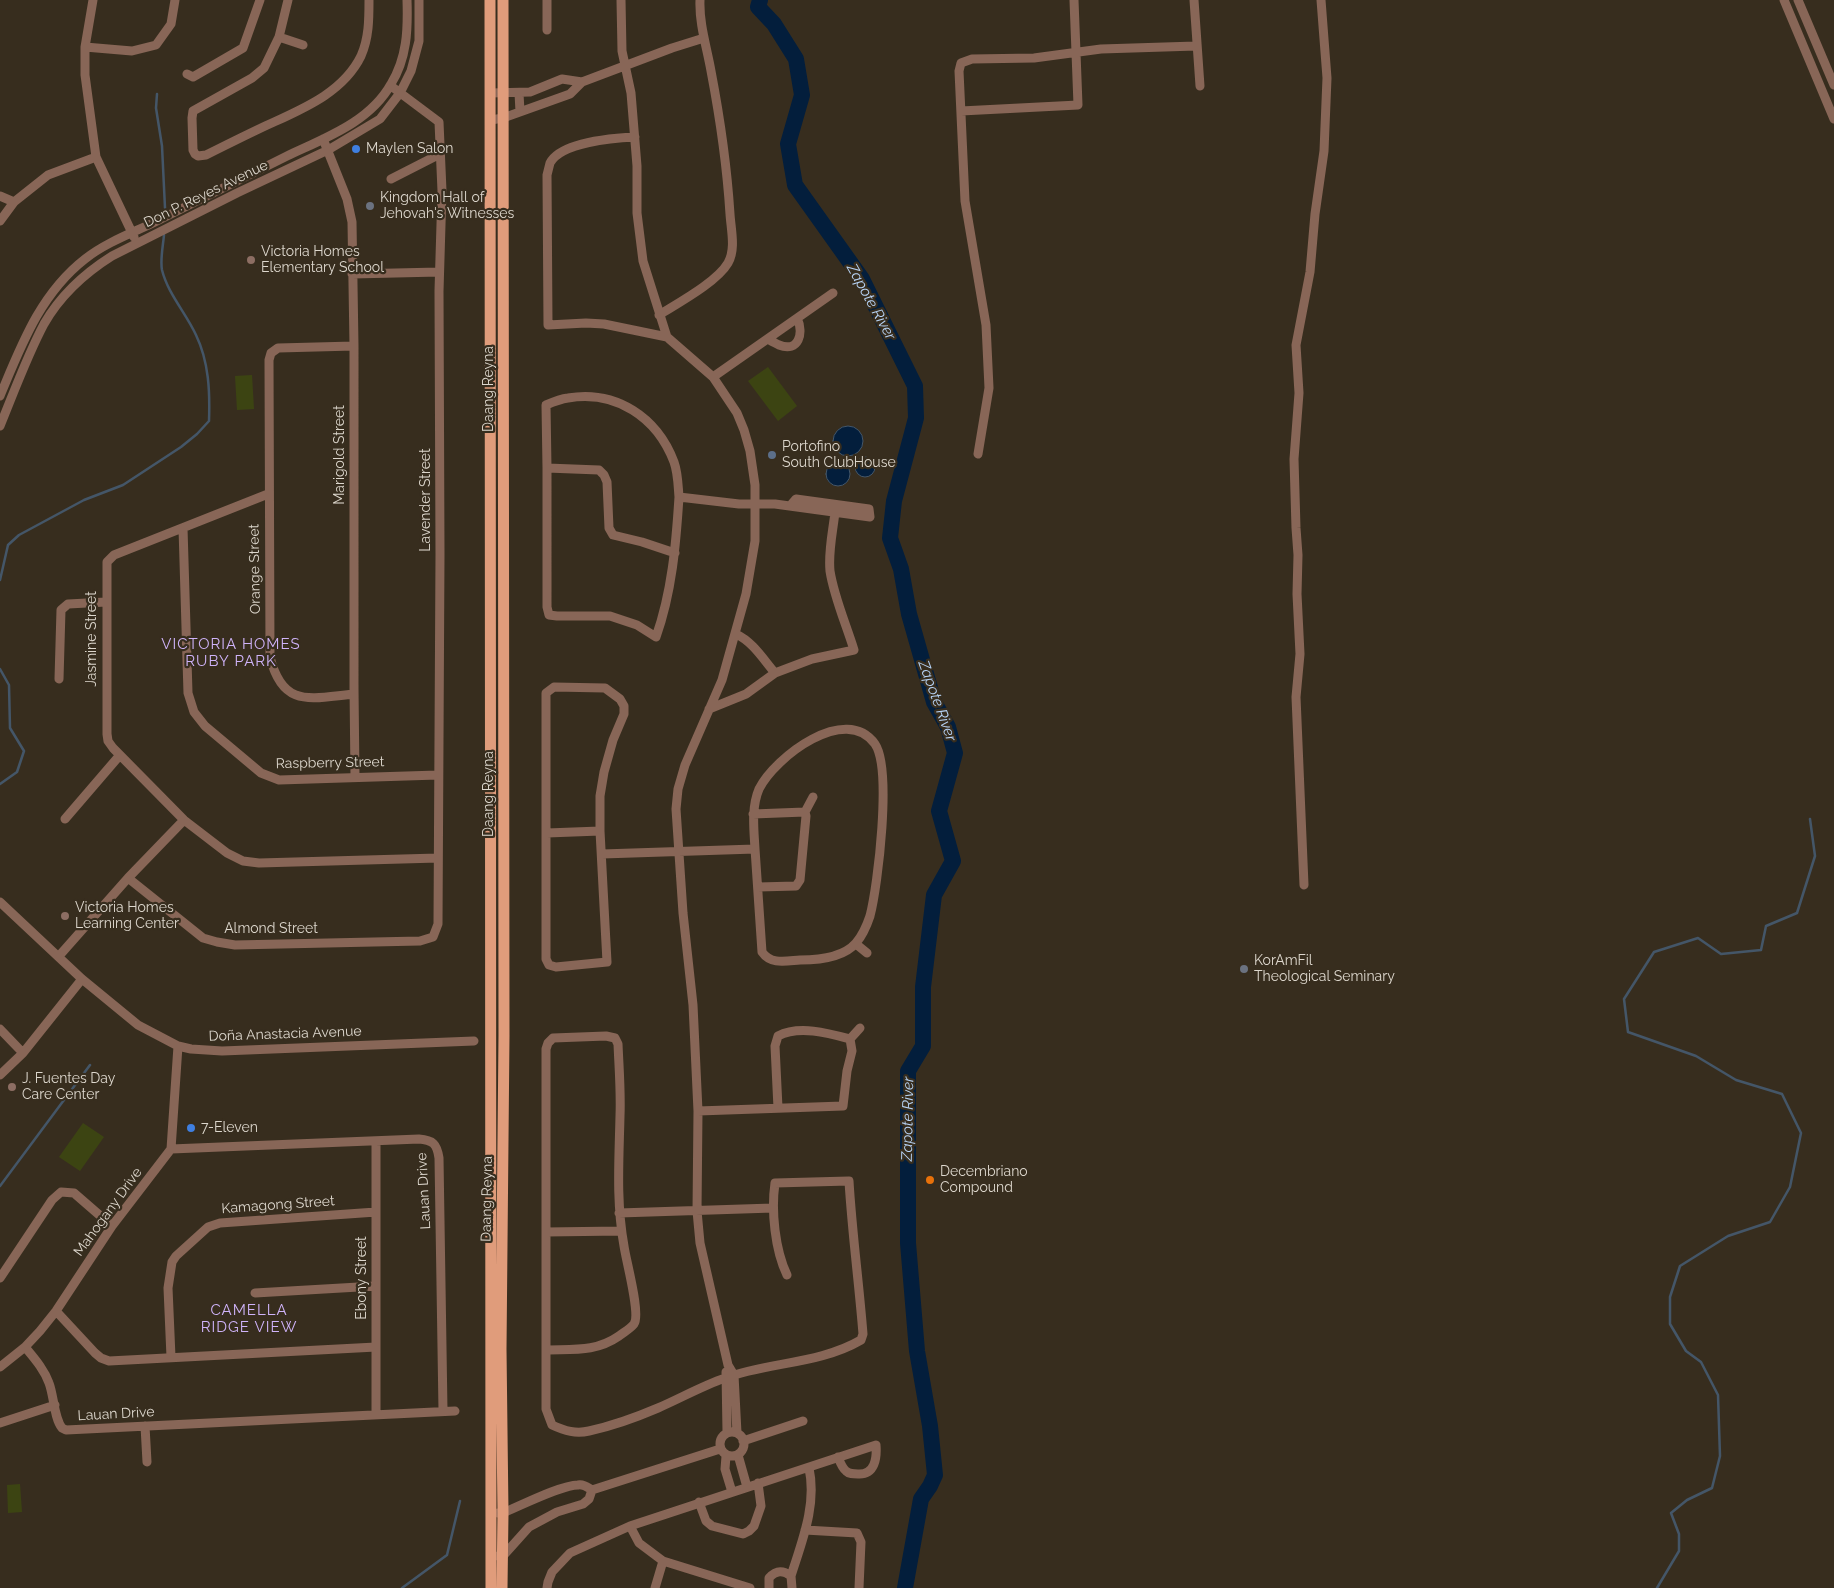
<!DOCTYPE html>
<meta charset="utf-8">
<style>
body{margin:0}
canvas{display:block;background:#372d1e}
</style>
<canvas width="1834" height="1588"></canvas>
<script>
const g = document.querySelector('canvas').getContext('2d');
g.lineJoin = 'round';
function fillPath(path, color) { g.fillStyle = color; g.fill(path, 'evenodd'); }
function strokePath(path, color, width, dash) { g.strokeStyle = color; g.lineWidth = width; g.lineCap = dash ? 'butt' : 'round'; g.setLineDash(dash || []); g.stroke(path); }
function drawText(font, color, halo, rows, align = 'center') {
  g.font = font + ' Raleway,sans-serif'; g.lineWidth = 4.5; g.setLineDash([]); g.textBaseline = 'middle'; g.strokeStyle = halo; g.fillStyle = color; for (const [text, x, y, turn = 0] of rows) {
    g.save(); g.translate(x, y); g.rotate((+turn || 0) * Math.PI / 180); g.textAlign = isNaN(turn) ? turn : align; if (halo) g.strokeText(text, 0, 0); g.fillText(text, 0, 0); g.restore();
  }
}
fillPath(new Path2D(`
 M 768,367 L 797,406 L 778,421 L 748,381 Z
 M 252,375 L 254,409 L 237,410 L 235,376 Z
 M 83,1123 L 104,1137 L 80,1171 L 59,1157 Z
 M 20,1484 L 22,1512 L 8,1513 L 7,1485 Z`), '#3c4412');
const water = new Path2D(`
 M833 441a15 15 0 1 1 30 0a15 15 0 1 1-30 0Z
 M855 467a10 10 0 1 1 20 0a10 10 0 1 1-20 0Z
 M826 474a12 12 0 1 1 24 0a12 12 0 1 1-24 0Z`);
fillPath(water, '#031e3c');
strokePath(water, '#445668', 1);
strokePath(new Path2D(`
 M 157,94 L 156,108 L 162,146 L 165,208
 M 0,580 L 8,545 L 19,535 L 84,500 L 123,485 L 181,447 L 197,434 L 209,421 C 210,392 209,362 196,335 C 186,313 168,294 162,270 C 160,260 163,246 164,235
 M 0,669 L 9,685 L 10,728 L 24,751 L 17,772 L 0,784
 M 0,1186 L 90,1065
 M 402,1588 L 447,1555 L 460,1501
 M 1657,1588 L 1679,1551 L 1679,1534 L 1671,1513 L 1687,1500 L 1712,1488 L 1720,1456 L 1718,1395 L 1701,1362 L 1686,1351 L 1670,1324 L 1670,1297 L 1680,1266 L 1728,1236 L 1770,1222 L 1790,1187 L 1801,1133 L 1782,1094 L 1736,1080 L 1696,1056 L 1628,1032 L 1624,999 L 1654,952 L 1698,938 L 1721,954 L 1761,950 L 1766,926 L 1797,913 L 1815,856 L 1810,819`), '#445668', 2.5);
strokePath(new Path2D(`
 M 760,0 L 758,7 L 774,24 L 796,59 L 802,95 L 788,144 L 795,185 L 862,279 L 915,386 L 916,418 L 894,501 L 890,538 L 901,569 L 909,614 L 934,702 L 948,727 L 955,753 L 939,811 L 953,861 L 934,895 L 923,987 L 923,1046 L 908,1071 L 908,1243 L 917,1351 L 930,1426 L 935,1475 L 930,1486 L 921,1499 L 905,1588`), '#031e3c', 16);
strokePath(new Path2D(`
 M 93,0 L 85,47 L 85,75 L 96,157 L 134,237
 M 288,0 L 279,37 L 264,68 L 252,78 L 193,111 L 192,118 L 193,150 L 195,154 L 198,156 L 206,155 C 224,146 242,137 261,128 C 297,111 342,95 361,56 C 369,38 369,19 369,0
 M 547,0 L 547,30
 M 621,0 L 622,51 L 631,93 L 637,166 L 637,213 L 643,261 L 667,337 L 713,377 L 737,413 L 744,430 L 750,451 L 755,485 L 755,541 L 746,594 L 722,680 L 685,765 L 678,789 L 676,809 L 683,913 L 693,1005 L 698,1111 L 697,1211 L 700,1243 L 728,1365 L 734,1375 L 737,1433
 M 1194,0 L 1200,86
 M 1784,0 L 1834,119
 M 1798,0 L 1834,85
 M 279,37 L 303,45
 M 85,47 L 132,51 L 156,45 L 171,24 L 175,0
 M 187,74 L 193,77 L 243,48 L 260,0
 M 490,93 L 530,92 L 562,79 L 582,82
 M 519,93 L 520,112
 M 961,111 L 1078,105 L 1074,0
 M 491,120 L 503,118 L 570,94 L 582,82 L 672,48 L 704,38
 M 635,137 C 614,138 561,142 550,163 C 549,167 548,171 547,175 L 548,325 L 586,323 L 604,324 L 667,337
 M 323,139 L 347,199 L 352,222 L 354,346 L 354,688 L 355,777
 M 391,179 L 440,154
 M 0,196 L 14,202
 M 0,221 L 14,202 L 48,175 L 96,157
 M 352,274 L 439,272
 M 659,315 C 678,303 717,282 728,263 C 736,249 731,230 730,214 C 727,167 720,118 711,71 C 707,48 699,24 700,0
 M 768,339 C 771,341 775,343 779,345 C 799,353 804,333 797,318
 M 713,377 L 833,293
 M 0,396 C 21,346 40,294 85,259 C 105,243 132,233 155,222 C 199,200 243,178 287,156 C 325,138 370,122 391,84 C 407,58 408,30 407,0
 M 0,426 C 14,392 27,356 44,324 C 60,296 85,273 112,256 L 237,193 L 328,150 L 380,119 L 400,93 L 411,71 L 419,41 L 419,0
 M 978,454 L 989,388 L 986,325 L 965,201 L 959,71 L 961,63 L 972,59 L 1034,58 L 1101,49 L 1196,46
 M 547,468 L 599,470 L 604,475 L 607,482 L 609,528 L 613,535 L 642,542 L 675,553
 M 268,494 L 114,555 L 107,562 L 107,734 L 108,741 L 113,748 L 184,820 L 227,853 L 243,861 L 259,863 L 438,858
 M 679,497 C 678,485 678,473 674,462 C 657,417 616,390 568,398 C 560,399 553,402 546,405 L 547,468 L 547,607 L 549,615 L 557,616 L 610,616 L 637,625 L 656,637 C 672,592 676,544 679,497 L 739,504 L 775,504 L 870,517 L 869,509 L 796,499 L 790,506
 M 183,528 L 188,693 L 194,712 L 205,726 L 261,773 L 279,780 L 438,775
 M 736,634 C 753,642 763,659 775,673
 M 59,679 L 61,610 L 68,604 L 106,602
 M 554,687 L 605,688 L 620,699 L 624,706 L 624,714 L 613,740 L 604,772 L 600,796 L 600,831 L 607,962 L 556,967 L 549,965 L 546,959 L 546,693 Z
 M 354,694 C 311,698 283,709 270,657 L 269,360 L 271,353 L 278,348 L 354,346
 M 709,709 L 746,694 L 775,673 L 812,659 L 854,650 C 846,624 834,597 830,571 C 828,551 833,531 835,512
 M 805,812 L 813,797
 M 753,814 L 805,812 L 806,816 L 800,880 L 796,886 L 758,887
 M 65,819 L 120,755
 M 547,833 L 600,831
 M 602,854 L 755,849 C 754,830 751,808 759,789 C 775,757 846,703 875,744 C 892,769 878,885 870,916 C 867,925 862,936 856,943 C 843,958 819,960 800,960 C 786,961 771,965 762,952 L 755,849
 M 128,878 L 203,938 L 217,942 L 235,945 L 420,941 L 433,937 L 438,924 L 440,554 L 439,291 L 442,191 L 439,122 L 391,86
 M 1304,885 L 1296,697 L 1300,654 L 1297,594 L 1298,555 L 1296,528 L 1294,459 L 1299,393 L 1296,345 L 1310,272 L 1315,214 L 1324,151 L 1327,78 L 1321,0
 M 0,902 L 82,979 L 138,1025 L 178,1046 L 191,1049 L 222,1051 L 474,1041
 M 856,944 L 867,953
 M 59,956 L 128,878 L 184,820
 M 0,1029 L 23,1053
 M 850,1039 L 860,1028
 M 0,1075 L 23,1053 L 82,979
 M 698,1111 L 843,1106 L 847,1071 L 852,1051 L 850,1039 C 828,1033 799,1025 778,1036 L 775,1046 L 778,1108
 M 376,1141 L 376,1415
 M 171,1149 L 419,1139 C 433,1140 437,1144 439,1158 L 443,1411
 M 619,1213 L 773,1208
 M 546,1232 L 621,1231
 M 0,1278 L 52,1200 L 61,1192 L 74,1193 L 112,1226
 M 255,1293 L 376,1286
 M 56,1311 L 95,1353 L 101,1358 L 109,1361 L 376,1347
 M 25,1347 C 34,1358 44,1369 49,1383 C 54,1396 54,1418 62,1428 L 66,1430 L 455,1411
 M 546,1350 C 574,1349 596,1352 619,1336 C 624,1332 630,1329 634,1324 C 641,1314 626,1261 624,1246 C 616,1202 619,1160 620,1116 C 621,1092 619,1068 618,1044 L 615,1038 L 606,1036 L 553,1038 L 548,1043 L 546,1049 L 546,1409 L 552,1425 C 565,1431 576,1434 589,1431 C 612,1426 637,1417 658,1408 C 681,1398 702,1386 725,1378 C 769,1362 820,1364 861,1340 L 863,1334 C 859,1283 852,1232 849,1181 L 775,1183 C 771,1211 775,1250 787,1275
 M 171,1357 L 168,1288 L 172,1262 L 176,1256 L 208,1227 L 220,1223 L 376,1212
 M 0,1367 L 25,1347 L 40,1331 L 56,1311 L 112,1226 L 171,1149 L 178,1046
 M 726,1372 L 727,1432
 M 0,1423 L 55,1405
 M 145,1426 L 147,1462
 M720 1444a12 12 0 1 1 24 0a12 12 0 1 1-24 0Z
 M 743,1441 L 803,1421
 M 738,1455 L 747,1487
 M 726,1456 L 725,1469 L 732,1492
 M 699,1502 L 706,1521 L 712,1526 L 743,1534 L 749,1531 L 754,1526 L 761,1506 L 758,1483
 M 498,1513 L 503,1513 C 520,1506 561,1485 578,1485 C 583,1484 587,1487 592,1490 L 720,1449
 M 630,1526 L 639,1543 L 663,1561 L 750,1588
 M 805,1530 L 857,1533 L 861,1542 L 859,1588
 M 498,1556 L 503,1556 L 529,1527 L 557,1512 L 583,1504 L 589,1499 L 592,1490
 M 791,1576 C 802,1541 817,1505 809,1468
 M 547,1588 L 548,1582 L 552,1572 L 570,1553 L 630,1526 L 876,1445 C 877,1458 875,1475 858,1474 C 853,1474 849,1474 846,1471 C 842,1468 840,1462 838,1457
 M 655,1588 L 663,1561
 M 769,1588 L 769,1578 C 776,1570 783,1570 791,1576 L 792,1588`), '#886657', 9);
strokePath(new Path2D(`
 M 490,0 L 491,1588
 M 502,1588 L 503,1513 L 501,1349 L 504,1035 L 503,0`), '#e09c7b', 11);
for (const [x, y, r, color] of [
 [356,149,5,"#3f7fe0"],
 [370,206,5,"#6b7280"],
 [251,260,5,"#8d6e63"],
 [772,455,5,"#5c6f8a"],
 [65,916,5,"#8d6e63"],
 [1244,969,5,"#6b7280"],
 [12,1087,5,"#8d6e63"],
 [191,1128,5,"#3f7fe0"],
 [930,1180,5,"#e8710a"]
]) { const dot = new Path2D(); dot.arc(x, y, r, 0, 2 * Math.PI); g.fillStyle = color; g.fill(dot); strokePath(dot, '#372d1e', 2); }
drawText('14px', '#ddd7cd', '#372d1e', [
 ["Maylen Salon",366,149],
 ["Kingdom Hall of",380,198],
 ["Jehovah's Witnesses",380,214],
 ["Victoria Homes",261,252],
 ["Elementary School",261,268],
 ["Portofino",782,447],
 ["South ClubHouse",782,463],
 ["Victoria Homes",75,908],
 ["Learning Center",75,924],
 ["KorAmFil",1254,961],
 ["Theological Seminary",1254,977],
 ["J. Fuentes Day",22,1079],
 ["Care Center",22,1095],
 ["7-Eleven",201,1128],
 ["Decembriano",940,1172],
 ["Compound",940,1188]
], 'left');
drawText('14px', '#ddd7cd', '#372d1e', [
 ["Don P. Reyes Avenue",206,194,-26],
 ["Daang Reyna",489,389,-90],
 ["Marigold Street",340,455,-90],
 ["Lavender Street",426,500,-90],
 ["Orange Street",255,569,-91],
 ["Jasmine Street",92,639,-90],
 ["Raspberry Street",330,763,-1],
 ["Daang Reyna",489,794,-90],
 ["Almond Street",271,929],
 ["Doña Anastacia Avenue",285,1034,-2],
 ["Lauan Drive",424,1191,-93],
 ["Daang Reyna",487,1199,-89],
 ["Kamagong Street",278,1205,-4],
 ["Mahogany Drive",108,1212,-54],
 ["Ebony Street",362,1278,-90],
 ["Lauan Drive",116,1414,-3]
]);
drawText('italic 15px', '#b7d3f5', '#372d1e', [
 ["Zapote River",871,302,61],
 ["Zapote River",937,701,70],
 ["Zapote River",908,1119,-89]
]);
g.letterSpacing = '1px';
drawText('15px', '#cfb3f9', '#372d1e', [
 ["VICTORIA HOMES",231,644],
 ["RUBY PARK",231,661],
 ["CAMELLA",249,1310],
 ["RIDGE VIEW",249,1327]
]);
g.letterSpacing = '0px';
</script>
